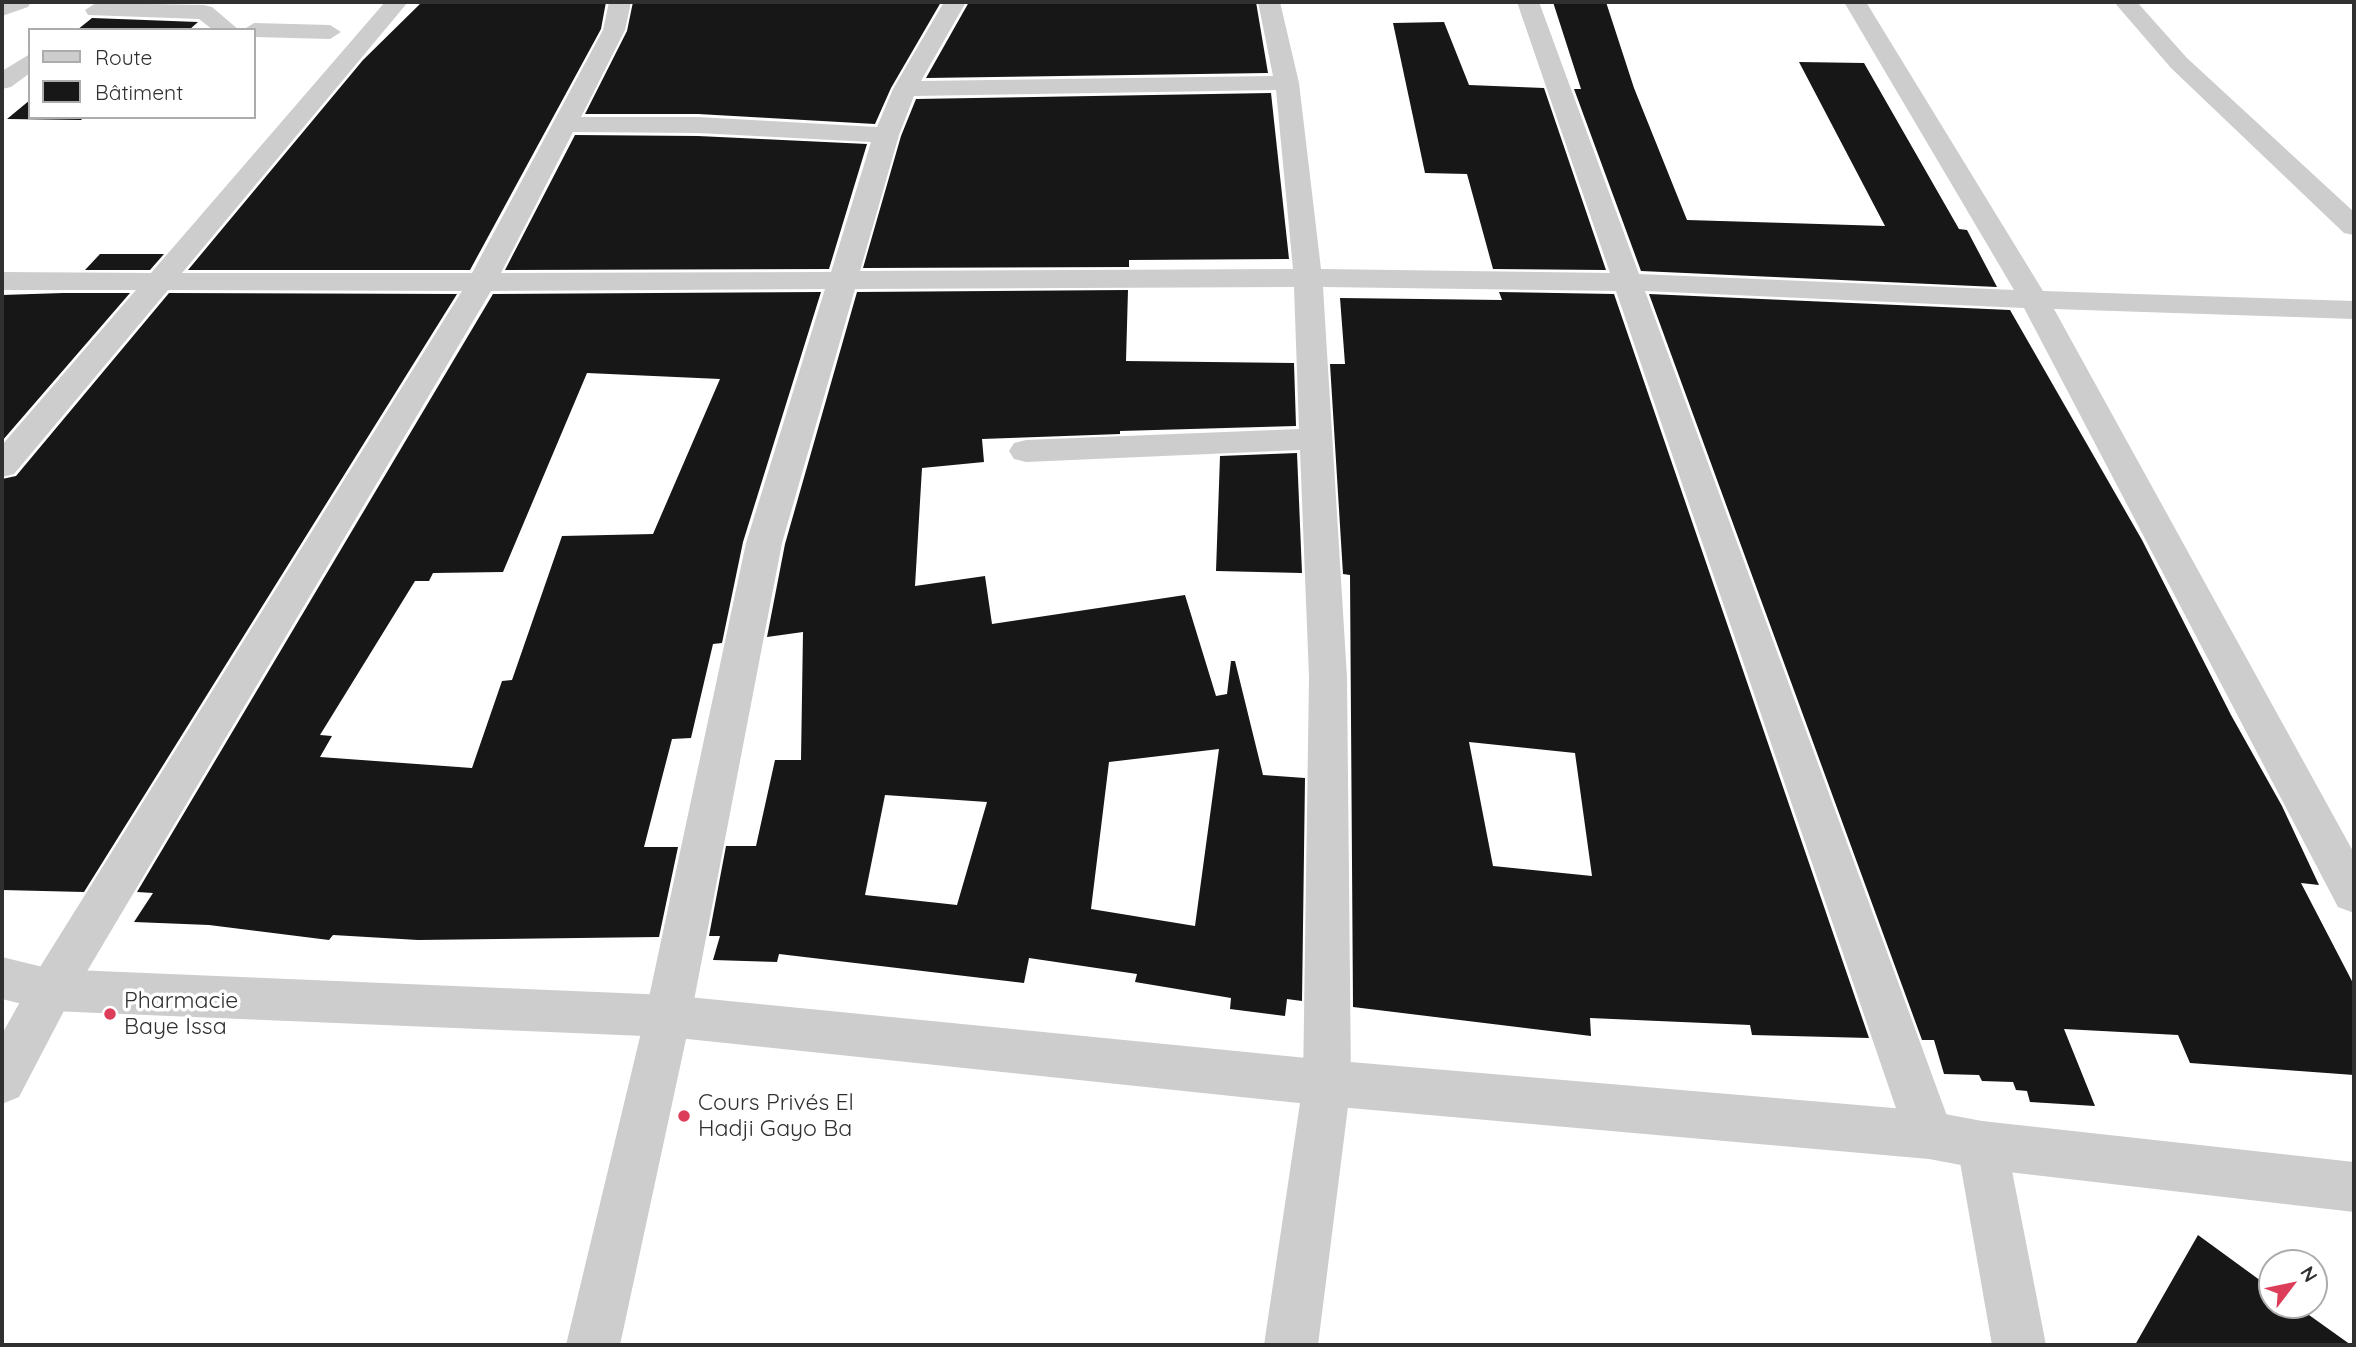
<!DOCTYPE html>
<meta charset="utf-8">
<style>
body{margin:0}
#map{position:relative;width:2356px;height:1347px;overflow:hidden;background:#fff;font-family:Quicksand,sans-serif}
canvas{display:block}
.frame{position:absolute;inset:0;border:4px solid #303030;pointer-events:none}
.legend{position:absolute;left:28px;top:28px;width:228px;height:91px;box-sizing:border-box;background:#fff;border:2px solid #acacac;margin:0;padding:9px 12px;list-style:none;font-size:21px;color:#303030}
.legend li{display:flex;align-items:center;gap:14px;height:35px}
.legend b{width:35px;border:2px solid #acacac}
.north{position:absolute;left:2258px;top:1249px;width:70px;height:70px;box-sizing:border-box;background:#fff;border:2px solid #acacac;border-radius:50%;rotate:58deg;font-size:19px;font-weight:700;line-height:28px;text-align:center;color:#303030}
.north::after{content:'';display:block;margin:auto;width:24px;height:32px;background:#dc3d59;clip-path:polygon(50% 0,100% 100%,50% 72%,0 100%)}
</style>
<div id="map">
<canvas width="2356" height="1347"></canvas>
<div class="frame"></div>
<ul class="legend">
<li><b style="height:9px;background:#cdcdcd"></b>Route</li>
<li><b style="height:19px;background:#171717"></b>Bâtiment</li>
</ul>
<div class="north">N</div>
</div>
<script>
const g = document.querySelector('canvas').getContext('2d');
g.lineJoin = 'round';
function fillPath(path, color) { g.fillStyle = color; g.fill(path, 'evenodd'); }
function strokePath(path, color, width, dash) { g.strokeStyle = color; g.lineWidth = width; g.lineCap = dash ? 'butt' : 'round'; g.setLineDash(dash || []); g.stroke(path); }
function drawText(font, color, halo, rows, align = 'center') {
  g.font = font + ' Quicksand,sans-serif'; g.lineWidth = 7; g.setLineDash([]); g.textBaseline = 'middle'; g.strokeStyle = halo; g.fillStyle = color; for (const [text, x, y, turn = 0] of rows) {
    g.save(); g.translate(x, y); g.rotate((+turn || 0) * Math.PI / 180); g.textAlign = isNaN(turn) ? turn : align; if (halo) g.strokeText(text, 0, 0); g.fillText(text, 0, 0); g.restore();
  }
}
fillPath(new Path2D(`
 M 422,2 L 606,2 L 601,29 L 470,270 L 188,270 L 363,60 Z
 M 633,2 L 941,2 L 891,88 L 875,124 L 698,114 L 585,114 L 627,31 Z
 M 969,2 L 1256,2 L 1268,73 L 926,78 Z
 M 1553,2 L 1606,2 L 1634,88 L 1687,220 L 1885,226 L 1799,62 L 1864,63 L 1959,229 L 1967,230 L 1997,287 L 1641,271 L 1574,89 L 1581,89 Z
 M 92,18 L 198,22 L 189,30 L 77,30 Z
 M 1444,22 L 1469,85 L 1544,88 L 1606,270 L 1493,269 L 1467,174 L 1425,173 L 1393,23 Z
 M 1271,93 L 1289,259 L 1129,260 L 1129,267 L 863,268 L 901,136 L 916,99 Z
 M 30,100 L 30,117 L 84,117 L 81,120 L 7,119 Z
 M 575,135 L 698,136 L 867,144 L 829,269 L 505,270 Z
 M 100,254 L 164,254 L 150,270 L 85,270 Z
 M 1128,290 L 1126,361 L 1294,363 L 1296,426 L 1120,431 L 1120,434 L 982,439 L 984,462 L 922,468 L 915,586 L 985,576 L 992,624 L 1185,595 L 1216,696 L 1227,694 L 1231,661 L 1235,661 L 1263,775 L 1305,778 L 1302,1001 L 1287,999 L 1285,1016 L 1230,1009 L 1231,998 L 1135,982 L 1137,974 L 1029,958 L 1024,983 L 779,954 L 777,962 L 713,960 L 720,936 L 709,936 L 726,846 L 756,846 L 775,760 L 801,760 L 803,632 L 767,637 L 785,544 L 857,292 ZM 1219,749 L 1195,926 L 1091,909 L 1109,762 ZM 885,795 L 987,802 L 957,905 L 865,895 Z
 M 821,292 L 743,542 L 722,643 L 713,644 L 691,738 L 672,739 L 644,847 L 678,847 L 659,937 L 418,940 L 333,935 L 329,940 L 209,925 L 134,922 L 153,893 L 137,892 L 493,294 ZM 587,373 L 720,379 L 653,534 L 562,536 L 512,680 L 502,681 L 472,768 L 320,757 L 332,736 L 320,735 L 415,581 L 429,581 L 433,573 L 503,572 Z
 M 1499,292 L 1614,294 L 1869,1038 L 1752,1035 L 1750,1025 L 1590,1018 L 1591,1036 L 1353,1007 L 1350,575 L 1343,574 L 1330,364 L 1345,364 L 1340,298 L 1502,300 ZM 1469,742 L 1575,753 L 1592,876 L 1493,866 Z
 M 63,293 L 130,293 L 2,441 L 2,295 Z
 M 169,293 L 457,294 L 84,892 L 2,890 L 2,479 L 16,476 Z
 M 1649,294 L 2010,310 L 2142,540 L 2231,715 L 2282,806 L 2319,885 L 2301,883 L 2354,985 L 2354,1075 L 2190,1063 L 2178,1035 L 2064,1029 L 2095,1106 L 2030,1102 L 2027,1091 L 2016,1090 L 2013,1082 L 1982,1081 L 1979,1075 L 1944,1074 L 1934,1040 L 1922,1040 Z
 M 1297,453 L 1302,573 L 1216,571 L 1220,456 Z
 M 2198,1235 L 2272,1289 L 2272,1305 L 2295,1305 L 2351,1345 L 2135,1345 Z`), '#171717');
fillPath(new Path2D(`
 M 2,2 L 31,2 L 28,7 L 2,16 Z
 M 385,2 L 408,2 L 182,273 L 472,273 L 603,30 L 609,2 L 631,2 L 625,30 L 581,117 L 698,117 L 877,127 L 893,89 L 944,2 L 966,2 L 921,81 L 1273,76 L 1258,2 L 1280,2 L 1299,83 L 1321,269 L 1610,273 L 1517,2 L 1539,2 L 1639,274 L 2014,290 L 1844,2 L 1866,2 L 2043,291 L 2354,301 L 2354,319 L 2054,309 L 2354,853 L 2354,913 L 2338,907 L 2024,308 L 1645,291 L 1954,1135 L 1947,1152 L 1929,1159 L 1911,1152 L 1616,291 L 1323,287 L 1347,677 L 1351,1083 L 1318,1345 L 1264,1345 L 1303,1083 L 1309,677 L 1300,450 L 1026,462 L 1014,459 L 1009,451 L 1014,443 L 1026,440 L 1299,429 L 1294,287 L 855,289 L 782,543 L 691,1016 L 620,1345 L 566,1345 L 645,1016 L 746,543 L 825,289 L 491,291 L 67,1005 L 19,1097 L 2,1104 L 2,1034 L 35,975 L 462,291 L 168,290 L 14,474 L 2,477 L 2,445 L 136,290 L 2,290 L 2,272 L 151,273 ZM 1276,90 L 1293,269 L 860,271 L 899,135 L 914,96 ZM 573,132 L 698,133 L 871,142 L 831,272 L 501,273 Z
 M 2114,2 L 2137,2 L 2187,58 L 2354,212 L 2354,235 L 2344,233 L 2171,68 Z
 M 96,3 L 204,5 L 212,7 L 239,30 L 213,30 L 199,19 L 88,15 L 85,10 Z
 M 254,23 L 330,25 L 341,32 L 330,39 L 254,37 L 254,30 L 243,30 Z
 M 30,54 L 30,73 L 11,87 L 2,89 L 2,71 Z
 M 1982,1121 L 2000,1128 L 2007,1145 L 2046,1345 L 1992,1345 L 1957,1145 L 1964,1128 Z`), '#cdcdcd');
fillPath(new Path2D(`
 M 2,957 L 51,969 L 668,995 L 1327,1060 L 1929,1111 L 1982,1121 L 2354,1162 L 2354,1212 L 1982,1169 L 1929,1159 L 1327,1106 L 668,1037 L 51,1011 L 2,999 Z`), '#cdcdcd');
for (const [x, y, r, color] of [
 [110,1014,7,"#dc3d59"],
 [684,1116,7,"#dc3d59"]
]) { const dot = new Path2D(); dot.arc(x, y, r, 0, 2 * Math.PI); g.fillStyle = color; g.fill(dot); strokePath(dot, '#fff', 2.5); }
drawText('23px', '#303030', '#fff', [
 ["Pharmacie",124,1001],
 ["Baye Issa",124,1027],
 ["Cours Privés El",698,1103],
 ["Hadji Gayo Ba",698,1129]
], 'left');
</script>
